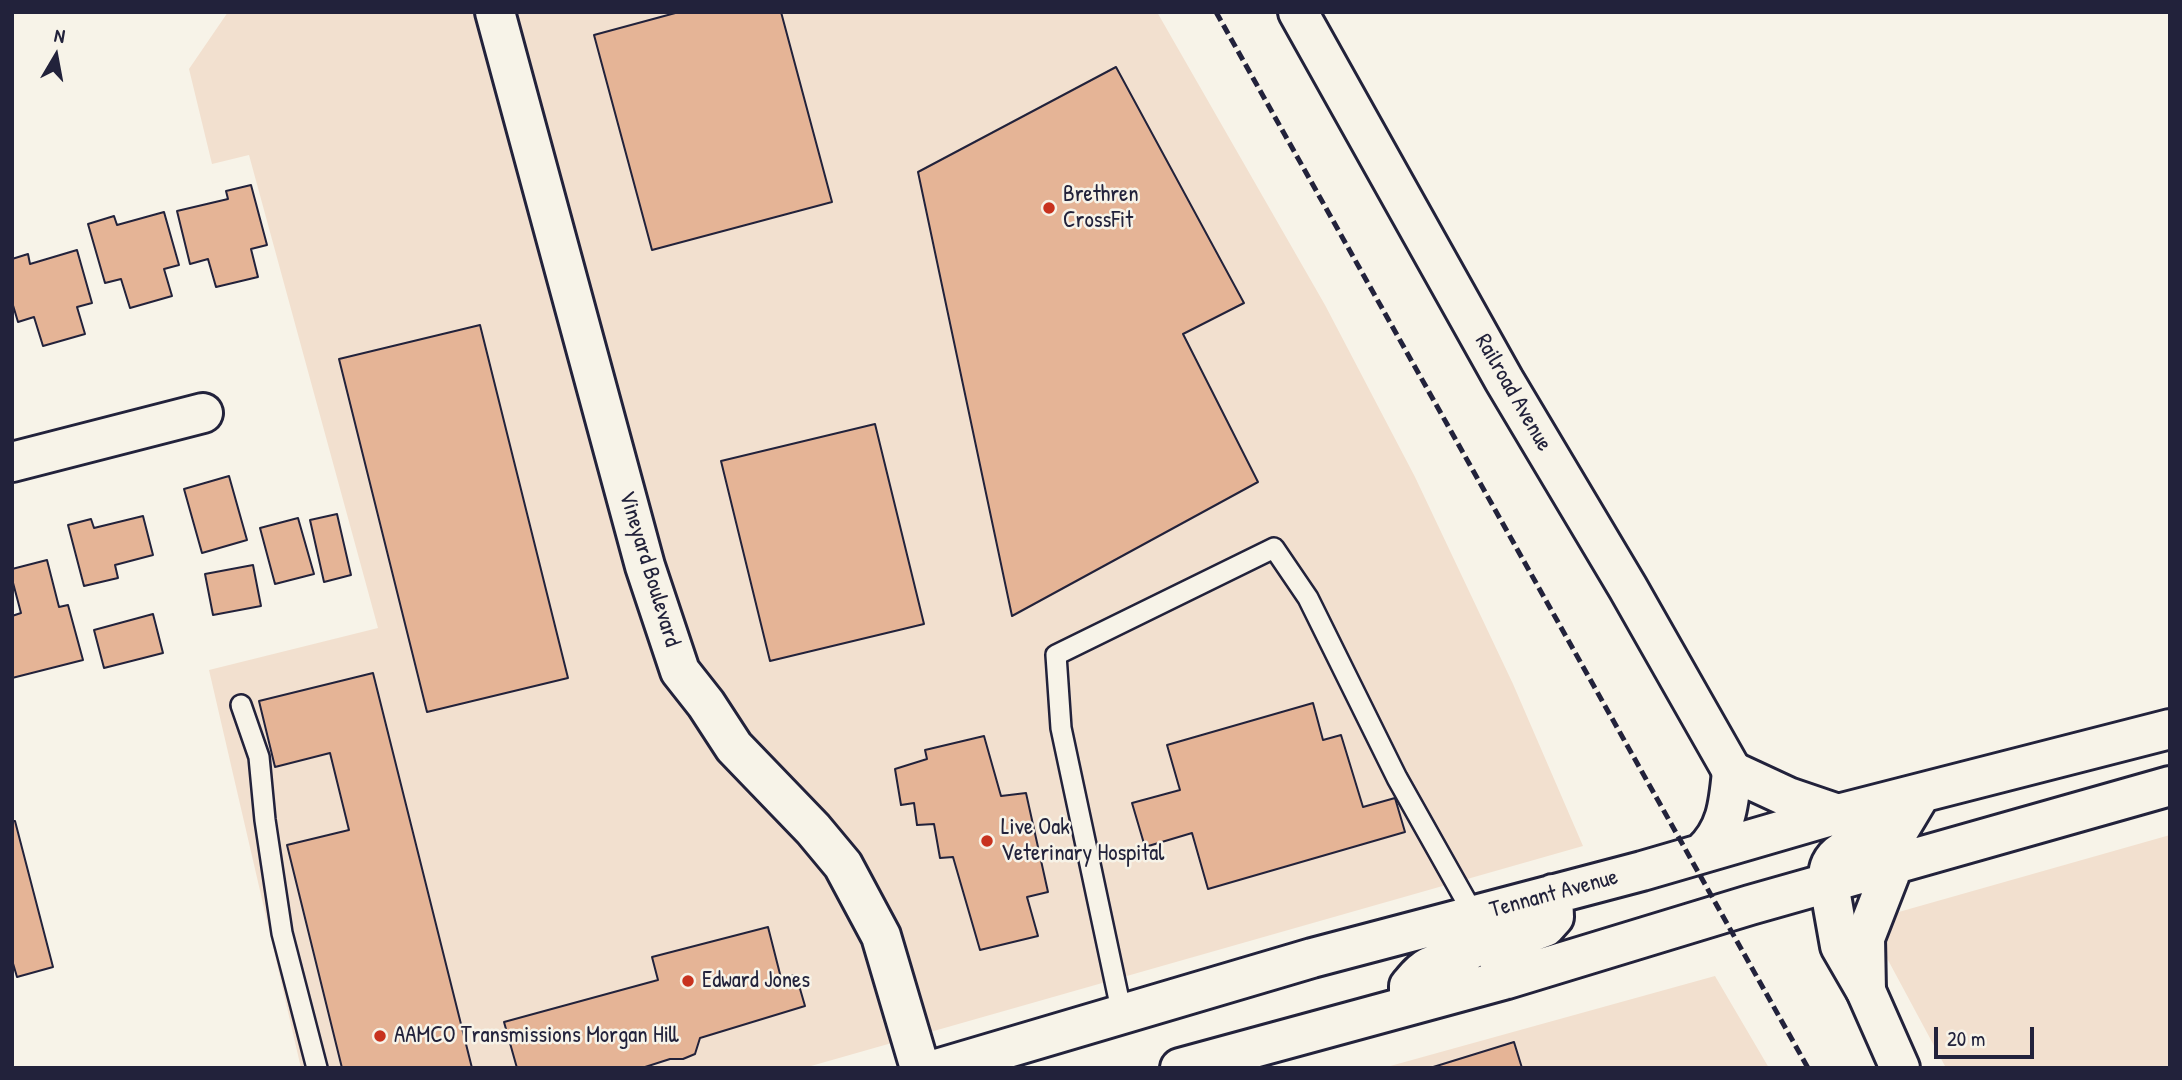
<!DOCTYPE html>
<style>
body{margin:0}
#map{position:relative;width:2182px;height:1080px;overflow:hidden;background:#f7f3e8;font-family:"Patrick Hand",sans-serif}
canvas{display:block}
.frame{position:absolute;inset:0;border:14px solid #22223b;pointer-events:none}
.north{position:absolute;left:21px;top:21px;width:70px;height:70px;-webkit-text-stroke:5px #f7f3e8;paint-order:stroke;rotate:10deg;font-size:19px;font-weight:700;line-height:28px;text-align:center;color:#22223b}
.north::after{content:'';display:block;margin:auto;width:24px;height:32px;background:#22223b;clip-path:polygon(50% 0,100% 100%,50% 72%,0 100%)}
.scale{position:absolute;left:1934px;top:1027px;width:100px;height:32px;box-sizing:border-box;border:4px solid #22223b;border-top:0;padding-left:9px;font-size:21px;line-height:24px;white-space:nowrap;color:#22223b;-webkit-text-stroke:5px #f7f3e8;paint-order:stroke}
</style>
<div id="map">
<canvas width="2182" height="1080"></canvas>
<div class="frame"></div>
<div class="north">N</div>
<div class="scale">20 m</div>
</div>
<script>
const g = document.querySelector('canvas').getContext('2d');
g.lineJoin = 'round';
function fillPath(path, color) { g.fillStyle = color; g.fill(path, 'evenodd'); }
function strokePath(path, color, width, dash) { g.strokeStyle = color; g.lineWidth = width; g.lineCap = dash ? 'butt' : 'round'; g.setLineDash(dash || []); g.stroke(path); }
function drawText(font, color, halo, rows, align = 'center') {
  g.font = font + ' "Patrick Hand",sans-serif'; g.lineWidth = 5; g.setLineDash([]); g.textBaseline = 'middle'; g.strokeStyle = halo; g.fillStyle = color; for (const [text, x, y, turn = 0] of rows) {
    g.save(); g.translate(x, y); g.rotate((+turn || 0) * Math.PI / 180); g.textAlign = isNaN(turn) ? turn : align; if (halo) g.strokeText(text, 0, 0); g.fillText(text, 0, 0); g.restore();
  }
}
fillPath(new Path2D(`
 M 228,12 L 1157,12 L 1325,305 L 1415,477 L 1513,684 L 1583,846 L 804,1068 L 301,1068 L 209,670 L 378,628 L 249,155 L 212,164 L 189,69 Z
 M 2170,835 L 2170,1068 L 1946,1068 L 1867,921 Z
 M 1715,976 L 1769,1068 L 1383,1068 Z`), '#f2e0cf');
const building = new Path2D(`
 M 679,12 L 781,12 L 832,202 L 652,250 L 594,35 Z
 M 1116,67 L 1244,303 L 1183,334 L 1258,482 L 1012,616 L 918,172 Z
 M 251,185 L 267,245 L 251,249 L 258,277 L 216,287 L 208,259 L 190,264 L 177,211 L 228,199 L 226,191 Z
 M 164,212 L 179,265 L 164,269 L 172,296 L 130,308 L 121,279 L 105,283 L 88,224 L 114,216 L 117,225 Z
 M 77,250 L 92,303 L 77,307 L 85,334 L 43,346 L 34,317 L 18,322 L 12,302 L 12,259 L 28,254 L 30,264 Z
 M 480,325 L 568,678 L 427,712 L 339,359 Z
 M 875,424 L 924,624 L 770,661 L 721,461 Z
 M 229,476 L 247,540 L 202,553 L 184,489 Z
 M 337,514 L 351,575 L 324,582 L 310,520 Z
 M 143,516 L 153,555 L 115,565 L 118,578 L 84,586 L 68,525 L 91,519 L 94,528 Z
 M 298,518 L 314,574 L 275,584 L 260,528 Z
 M 47,560 L 59,607 L 68,605 L 83,660 L 12,678 L 12,616 L 21,613 L 12,579 L 12,569 Z
 M 253,565 L 261,606 L 213,615 L 205,574 Z
 M 153,614 L 163,653 L 104,668 L 94,630 Z
 M 373,673 L 472,1068 L 342,1068 L 287,845 L 349,830 L 330,753 L 275,767 L 259,701 Z
 M 1313,703 L 1323,740 L 1341,735 L 1363,807 L 1395,798 L 1405,832 L 1208,889 L 1192,833 L 1145,847 L 1132,803 L 1180,790 L 1167,745 Z
 M 984,736 L 1001,796 L 1026,793 L 1048,892 L 1027,897 L 1038,936 L 980,950 L 953,857 L 940,858 L 934,824 L 917,825 L 914,803 L 901,805 L 895,769 L 927,759 L 925,750 Z
 M 12,821 L 15,821 L 53,967 L 17,977 L 12,960 Z
 M 768,927 L 781,978 L 796,975 L 805,1006 L 700,1038 L 695,1054 L 683,1059 L 670,1059 L 642,1068 L 517,1068 L 504,1022 L 658,980 L 652,957 Z
 M 1514,1042 L 1522,1068 L 1430,1068 Z`);
fillPath(building, '#e5b496');
strokePath(building, '#22223b', 2);
const lane = new Path2D(`
 M 241,705 L 259,757 L 265,820 L 282,933 L 317,1068
 M 1122,1014 L 1061,728 L 1056,655 L 1274,548 L 1308,598 L 1397,778 L 1474,915`);
const street = new Path2D(`
 M 1298,12 L 1504,380 L 1628,588 L 1732,771
 M 12,462 L 203,413
 M 1829,884 L 1840,946 L 1866,991 L 1900,1068`);
const secondary = new Path2D(`
 M 495,12 L 645,566 L 680,671 L 706,704 L 734,747 L 813,829 L 843,865 L 881,936 L 920,1068
 M 1702,853 C 1727,830 1729,803 1732,771 L 1788,797 L 1838,814
 M 1829,884 C 1822,845 1868,843 1896,835 L 1920,795
 M 1507,979 L 1498,958 L 1500,948 L 1507,941 L 1545,927 L 1554,917 L 1553,894
 M 1866,991 L 1865,938 L 1893,866
 M 1409,1005 L 1409,986 C 1415,979 1421,971 1429,967 C 1455,955 1492,954 1474,915
 M 940,1068 L 1312,958 L 1642,871 L 1838,814 L 2170,729
 M 1180,1068 L 1507,979 L 1750,905 L 2170,786`);
strokePath(lane, '#22223b', 24);
strokePath(street, '#22223b', 44);
strokePath(secondary, '#22223b', 44);
strokePath(lane, '#f7f3e8', 19);
strokePath(street, '#f7f3e8', 38);
strokePath(secondary, '#f7f3e8', 38);
strokePath(new Path2D(`
 M 1216,12 L 1808,1068`), '#22223b', 5, [10, 5]);
for (const [x, y, r, color] of [
 [1049,208,7,"#c8321e"],
 [987,841,7,"#c8321e"],
 [688,981,7,"#c8321e"],
 [380,1036,7,"#c8321e"]
]) { const dot = new Path2D(); dot.arc(x, y, r, 0, 2 * Math.PI); g.fillStyle = color; g.fill(dot); strokePath(dot, '#f7f3e8', 2.5); }
drawText('23px', '#22223b', '#f7f3e8', [
 ["Brethren",1063,195],
 ["CrossFit",1063,221],
 ["Live Oak",1001,828],
 ["Veterinary Hospital",1001,854],
 ["Edward Jones",702,981],
 ["AAMCO Transmissions Morgan Hill",394,1036]
], 'left');
drawText('23px', '#22223b', '#f7f3e8', [
 ["Railroad Avenue",1513,393,60],
 ["Vineyard Boulevard",649,569,73],
 ["Tennant Avenue",1554,894,-15]
]);
</script>
